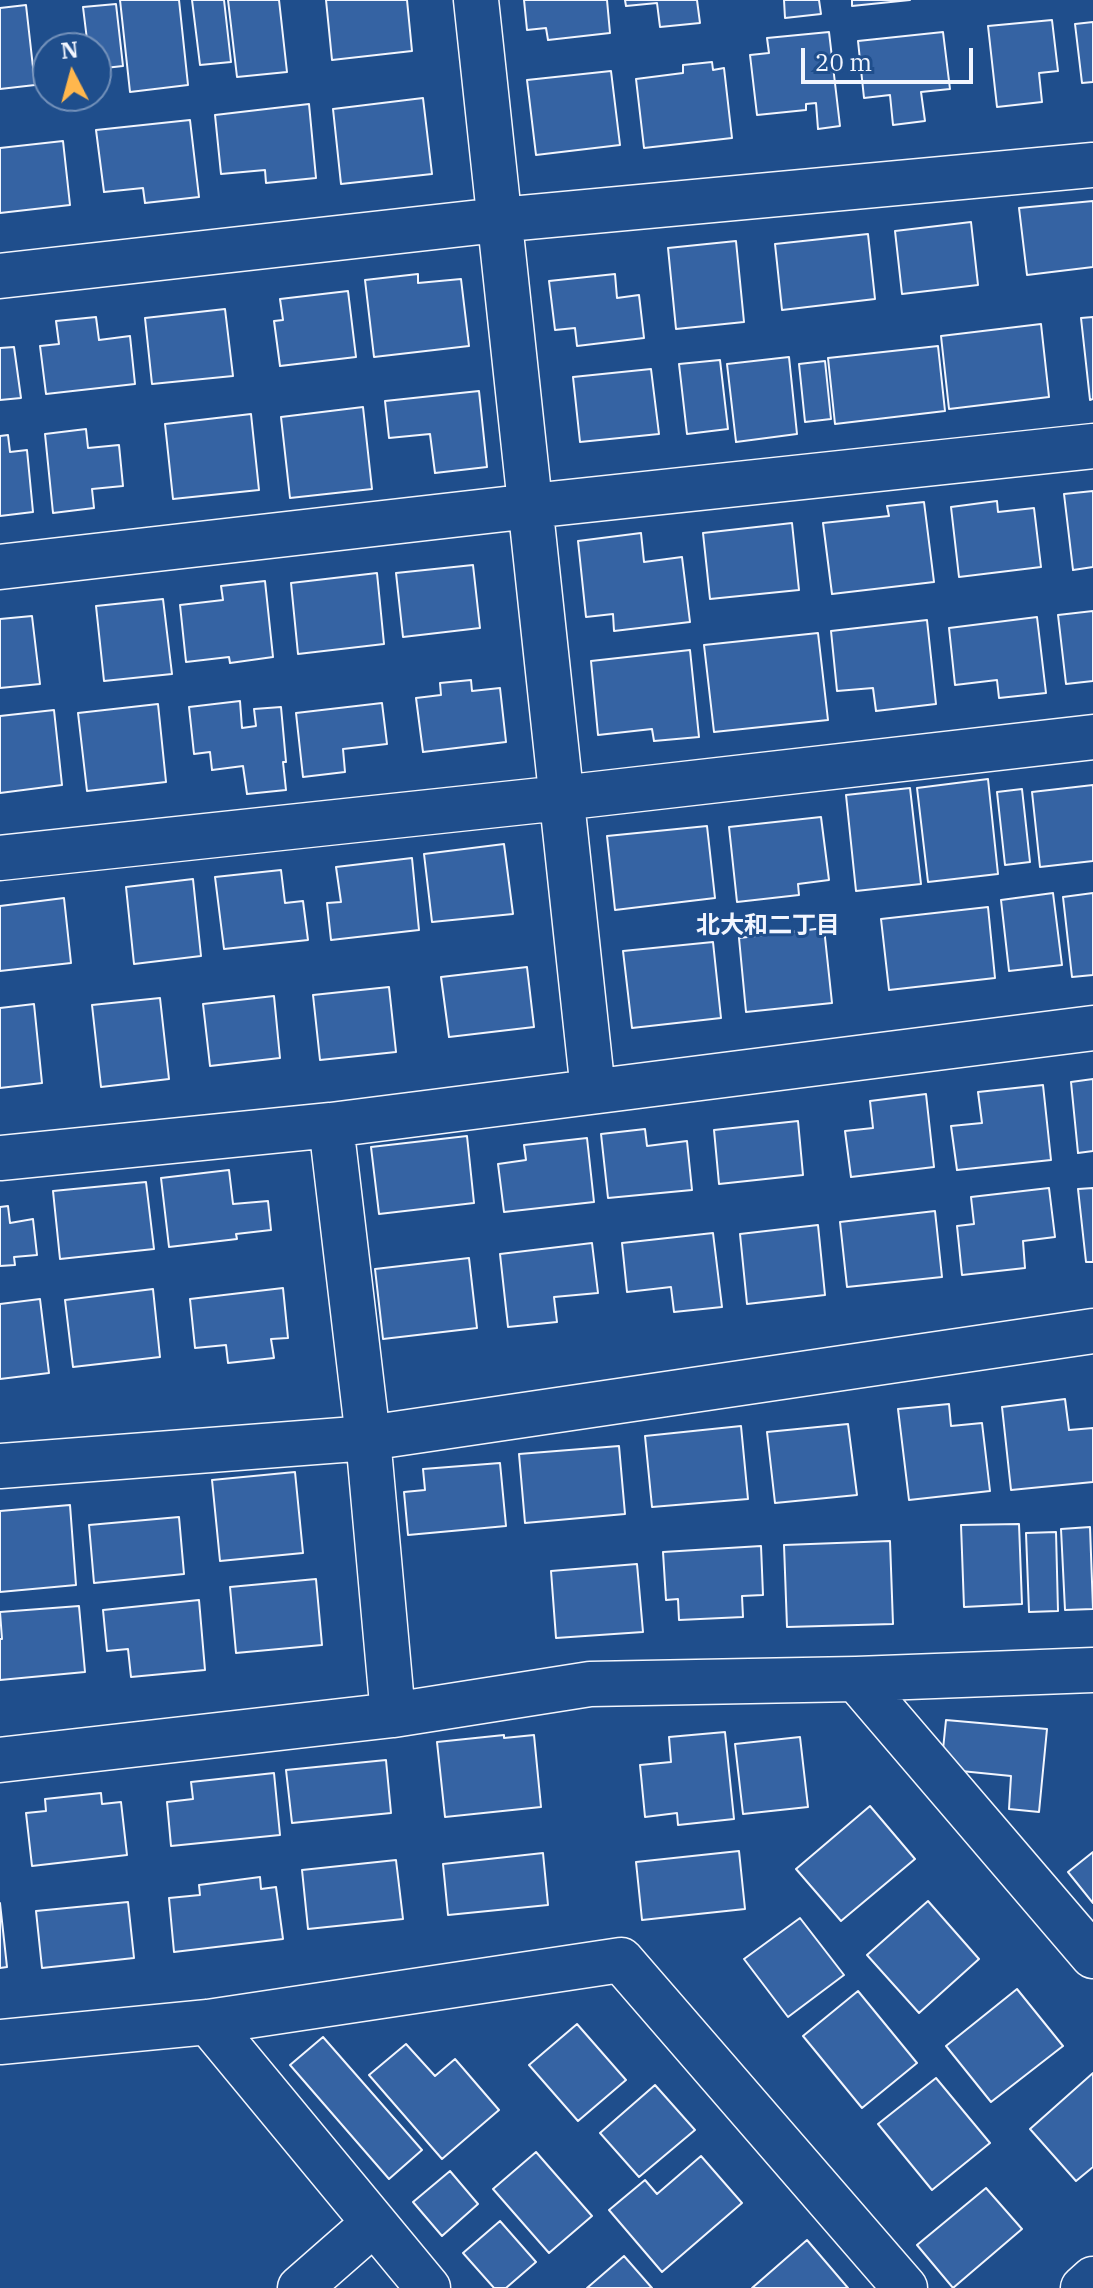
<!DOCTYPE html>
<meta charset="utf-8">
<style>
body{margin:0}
#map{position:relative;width:1093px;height:2288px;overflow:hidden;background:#1f4e8c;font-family:"IBM Plex Serif",serif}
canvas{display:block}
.north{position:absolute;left:32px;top:32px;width:80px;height:80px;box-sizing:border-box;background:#1f4e8c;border:2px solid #7391ba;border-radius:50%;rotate:354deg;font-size:22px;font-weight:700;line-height:32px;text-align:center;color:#f2f6ff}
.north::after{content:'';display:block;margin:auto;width:28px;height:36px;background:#ffb74d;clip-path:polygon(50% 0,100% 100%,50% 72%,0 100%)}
.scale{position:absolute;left:801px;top:48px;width:172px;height:36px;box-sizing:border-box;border:4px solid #f2f6ff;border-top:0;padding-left:10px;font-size:24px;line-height:28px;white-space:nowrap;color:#f2f6ff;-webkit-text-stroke:6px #1f4e8c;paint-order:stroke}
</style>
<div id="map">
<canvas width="1093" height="2288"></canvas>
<div class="north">N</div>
<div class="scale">20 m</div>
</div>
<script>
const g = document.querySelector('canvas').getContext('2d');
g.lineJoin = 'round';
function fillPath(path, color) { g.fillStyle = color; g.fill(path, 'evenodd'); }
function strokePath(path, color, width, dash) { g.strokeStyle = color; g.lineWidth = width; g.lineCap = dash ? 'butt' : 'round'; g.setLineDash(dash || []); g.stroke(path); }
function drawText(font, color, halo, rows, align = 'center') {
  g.font = font + ' "IBM Plex Serif","Noto Sans JP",serif'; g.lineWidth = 6; g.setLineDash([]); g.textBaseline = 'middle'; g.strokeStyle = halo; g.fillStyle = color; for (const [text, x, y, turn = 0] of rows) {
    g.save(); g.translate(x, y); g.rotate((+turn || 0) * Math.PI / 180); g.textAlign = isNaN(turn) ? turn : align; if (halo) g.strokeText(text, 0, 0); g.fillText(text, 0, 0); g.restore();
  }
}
const building = new Path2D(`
 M 120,0 L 179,0 L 188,85 L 130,92 Z
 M 192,0 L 224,0 L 231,62 L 200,65 Z
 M 228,0 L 279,0 L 287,72 L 237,77 Z
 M 326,0 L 407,0 L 412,51 L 332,60 Z
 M 524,0 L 607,0 L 610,33 L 548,40 L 546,28 L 527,30 Z
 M 625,0 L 697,0 L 700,23 L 660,27 L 657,3 L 626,6 Z
 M 784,0 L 819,0 L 821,14 L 785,18 Z
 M 852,0 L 910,0 L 852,6 Z
 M 116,4 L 123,66 L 96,69 L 96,48 L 88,48 L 83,7 Z
 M 26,5 L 35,85 L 0,89 L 0,8 Z
 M 1052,20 L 1058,71 L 1039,73 L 1042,102 L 997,107 L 988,26 Z
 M 1093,22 L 1093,82 L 1082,83 L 1075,24 Z
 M 829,32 L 840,126 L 818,129 L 816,103 L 806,104 L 806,110 L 757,115 L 750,55 L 769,53 L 767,38 Z
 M 943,32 L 950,89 L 921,92 L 925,121 L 893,125 L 890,95 L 864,98 L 858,41 Z
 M 712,62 L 713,70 L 724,68 L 732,138 L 644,148 L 636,79 L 683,73 L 683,65 Z
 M 611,71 L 620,145 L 536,155 L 527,80 Z
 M 423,98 L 432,174 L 341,184 L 333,109 Z
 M 309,104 L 316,178 L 266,183 L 265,170 L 221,174 L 215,115 Z
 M 190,120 L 199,197 L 145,203 L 143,188 L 104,192 L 96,130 Z
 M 63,141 L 70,205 L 0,213 L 0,148 Z
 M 1093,201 L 1093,267 L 1027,275 L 1019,208 Z
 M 971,222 L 978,285 L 902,294 L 895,231 Z
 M 868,234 L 875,299 L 782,310 L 775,244 Z
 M 736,241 L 744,322 L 676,329 L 668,248 Z
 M 418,274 L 418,283 L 461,279 L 469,346 L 374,357 L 365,280 Z
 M 615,274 L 617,298 L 639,295 L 644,338 L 577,346 L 575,328 L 555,330 L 549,281 Z
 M 348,291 L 356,357 L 280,366 L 274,321 L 283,320 L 280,299 Z
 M 225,309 L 233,376 L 152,384 L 145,318 Z
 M 96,317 L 99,340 L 130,336 L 135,384 L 46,394 L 40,346 L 59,344 L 56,321 Z
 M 1093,317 L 1093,399 L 1090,400 L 1081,318 Z
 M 1041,324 L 1049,397 L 949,409 L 941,336 Z
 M 938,346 L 945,411 L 835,424 L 828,358 Z
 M 14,347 L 21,398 L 0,400 L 0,348 Z
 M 789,357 L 797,434 L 736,442 L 727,364 Z
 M 720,360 L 728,429 L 687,434 L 679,364 Z
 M 825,361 L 831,419 L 805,422 L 799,364 Z
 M 651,369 L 659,434 L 580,442 L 573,377 Z
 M 479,391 L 487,467 L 435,473 L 430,434 L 389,438 L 385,401 Z
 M 363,407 L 372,489 L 290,498 L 281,417 Z
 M 251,414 L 259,490 L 173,499 L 165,424 Z
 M 86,429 L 88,448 L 119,445 L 123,486 L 92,489 L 94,508 L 53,513 L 45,434 Z
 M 8,435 L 10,452 L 27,450 L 33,512 L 0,516 L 0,436 Z
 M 1093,491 L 1093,567 L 1073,570 L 1064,494 Z
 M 997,501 L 998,512 L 1034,508 L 1041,567 L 959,577 L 951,507 Z
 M 924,502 L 934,582 L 832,594 L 823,523 L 889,516 L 887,506 Z
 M 792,523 L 799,590 L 710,599 L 703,533 Z
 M 641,533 L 644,562 L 682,557 L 690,622 L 614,631 L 613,614 L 586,617 L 578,541 Z
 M 473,565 L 480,628 L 403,637 L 396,573 Z
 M 377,573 L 384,644 L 298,654 L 291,583 Z
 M 265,581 L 273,657 L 230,663 L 229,657 L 186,662 L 180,605 L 223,600 L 221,586 Z
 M 163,599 L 172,674 L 104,681 L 96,606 Z
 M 1093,611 L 1093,681 L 1066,684 L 1058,615 Z
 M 32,616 L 40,684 L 0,688 L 0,619 Z
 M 1037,617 L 1046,693 L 999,698 L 997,680 L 955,685 L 949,628 Z
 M 927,620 L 936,704 L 876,711 L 873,688 L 837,691 L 831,631 Z
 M 818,633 L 828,720 L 714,732 L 704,645 Z
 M 690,650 L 699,737 L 654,741 L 652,729 L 598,735 L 591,661 Z
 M 471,680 L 472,691 L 500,688 L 506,742 L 423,752 L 416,698 L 441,695 L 440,683 Z
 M 240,701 L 242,728 L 256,726 L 254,709 L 281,707 L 286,762 L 283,762 L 286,790 L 247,794 L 243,766 L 212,770 L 210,752 L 194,754 L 189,707 Z
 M 382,703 L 387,744 L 343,749 L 345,772 L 303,777 L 296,713 Z
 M 158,704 L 166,782 L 87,791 L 78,713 Z
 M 54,710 L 62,785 L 0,793 L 0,716 Z
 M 988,779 L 998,874 L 928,882 L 917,788 Z
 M 1093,785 L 1093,861 L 1040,867 L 1032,792 Z
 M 910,788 L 921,884 L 856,891 L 846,795 Z
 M 1022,789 L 1030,862 L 1005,865 L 997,792 Z
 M 821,817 L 829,880 L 798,884 L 799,895 L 737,902 L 729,827 Z
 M 707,826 L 715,898 L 615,910 L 607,836 Z
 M 504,844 L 513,914 L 432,922 L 424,854 Z
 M 412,858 L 419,930 L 331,940 L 327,903 L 341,902 L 336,867 Z
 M 281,870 L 285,903 L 303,901 L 308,940 L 224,949 L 215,877 Z
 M 193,879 L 201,956 L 134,964 L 126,887 Z
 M 1053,893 L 1062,965 L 1009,971 L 1001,900 Z
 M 1093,893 L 1093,975 L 1072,977 L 1063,897 Z
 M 64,898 L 71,963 L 0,971 L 0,906 Z
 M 988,907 L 995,978 L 889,990 L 881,919 Z
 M 824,928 L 832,1003 L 746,1012 L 739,938 Z
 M 713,942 L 721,1018 L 632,1028 L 623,951 Z
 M 527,967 L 534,1027 L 449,1037 L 441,977 Z
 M 389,987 L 396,1052 L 320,1060 L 313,995 Z
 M 274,996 L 280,1058 L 210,1066 L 203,1004 Z
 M 160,998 L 169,1079 L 101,1087 L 92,1005 Z
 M 34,1004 L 42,1083 L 0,1088 L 0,1008 Z
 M 1093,1079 L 1093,1151 L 1078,1153 L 1071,1082 Z
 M 1043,1085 L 1051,1160 L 957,1170 L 951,1126 L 982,1123 L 978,1092 Z
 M 926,1094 L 934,1167 L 851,1177 L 845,1131 L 873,1128 L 870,1101 Z
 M 798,1121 L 803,1175 L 719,1184 L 714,1130 Z
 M 645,1129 L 647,1146 L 687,1141 L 692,1190 L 608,1198 L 601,1134 Z
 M 467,1136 L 474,1203 L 379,1214 L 371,1147 Z
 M 587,1138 L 594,1202 L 504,1212 L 498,1164 L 526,1160 L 524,1145 Z
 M 229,1170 L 233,1204 L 268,1201 L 271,1230 L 236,1234 L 237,1239 L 169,1247 L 161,1178 Z
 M 146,1182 L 154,1249 L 60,1259 L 53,1191 Z
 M 1049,1188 L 1055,1237 L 1023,1241 L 1025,1268 L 962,1275 L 957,1226 L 974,1224 L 971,1197 Z
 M 1093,1188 L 1093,1262 L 1086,1262 L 1078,1189 Z
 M 8,1206 L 10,1223 L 33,1219 L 37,1255 L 14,1257 L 15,1265 L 0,1266 L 0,1207 Z
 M 935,1211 L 942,1277 L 847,1287 L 840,1222 Z
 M 818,1225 L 825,1295 L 747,1304 L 740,1234 Z
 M 713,1233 L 722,1307 L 674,1312 L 671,1287 L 627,1292 L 622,1243 Z
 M 592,1243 L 598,1293 L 554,1297 L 557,1322 L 508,1327 L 500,1254 Z
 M 469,1258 L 477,1328 L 383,1339 L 375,1269 Z
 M 283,1288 L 288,1338 L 271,1339 L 274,1358 L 228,1363 L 226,1345 L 195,1348 L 190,1299 Z
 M 153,1289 L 160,1357 L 73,1367 L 65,1300 Z
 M 40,1299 L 49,1373 L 0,1379 L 0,1304 Z
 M 1065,1399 L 1069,1430 L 1093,1428 L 1093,1482 L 1011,1490 L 1002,1407 Z
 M 949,1404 L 951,1426 L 982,1423 L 990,1491 L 909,1500 L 898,1409 Z
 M 848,1424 L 857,1495 L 775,1503 L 767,1432 Z
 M 741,1426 L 748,1499 L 652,1507 L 645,1436 Z
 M 619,1446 L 625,1514 L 525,1523 L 519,1454 Z
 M 500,1463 L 506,1526 L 408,1535 L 404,1492 L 425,1490 L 423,1469 Z
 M 295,1472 L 303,1553 L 220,1561 L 212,1480 Z
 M 70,1505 L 76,1585 L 0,1592 L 0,1511 Z
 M 179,1517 L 184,1574 L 94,1583 L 89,1525 Z
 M 1019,1524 L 1022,1604 L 964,1607 L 961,1525 Z
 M 1090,1527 L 1093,1609 L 1065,1610 L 1061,1529 Z
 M 1056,1532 L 1058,1611 L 1029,1612 L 1026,1533 Z
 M 890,1541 L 893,1624 L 787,1627 L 784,1545 Z
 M 761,1546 L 763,1595 L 742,1596 L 743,1617 L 679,1620 L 678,1599 L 666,1600 L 663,1552 Z
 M 637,1564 L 643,1632 L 556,1638 L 551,1571 Z
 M 316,1579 L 322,1645 L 236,1653 L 230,1587 Z
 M 199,1600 L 205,1670 L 131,1677 L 128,1649 L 107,1651 L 103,1610 Z
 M 79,1606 L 85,1672 L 0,1680 L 0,1639 L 2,1639 L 0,1612 Z
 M 946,1720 L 1047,1729 L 1039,1812 L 1009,1809 L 1011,1776 L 941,1769 Z
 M 725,1732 L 734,1819 L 678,1825 L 677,1813 L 645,1817 L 640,1765 L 671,1762 L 669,1737 Z
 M 504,1735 L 504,1738 L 534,1735 L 541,1807 L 445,1817 L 437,1742 Z
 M 800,1737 L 808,1807 L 743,1814 L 735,1744 Z
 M 386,1760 L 391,1813 L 292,1823 L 286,1770 Z
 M 274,1773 L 280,1835 L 171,1846 L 167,1802 L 193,1799 L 191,1782 Z
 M 101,1793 L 102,1804 L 121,1802 L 127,1855 L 32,1866 L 26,1813 L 46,1811 L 45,1799 Z
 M 870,1806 L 915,1859 L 841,1921 L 796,1869 Z
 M 739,1851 L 745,1909 L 642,1920 L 636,1862 Z
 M 1093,1852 L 1093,1903 L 1068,1872 Z
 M 543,1853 L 548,1905 L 448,1915 L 443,1864 Z
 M 396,1860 L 403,1919 L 308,1929 L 302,1870 Z
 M 260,1877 L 261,1889 L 276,1887 L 283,1939 L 174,1952 L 169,1898 L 200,1895 L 199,1885 Z
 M 928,1901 L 979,1959 L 919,2013 L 867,1955 Z
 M 128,1902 L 134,1958 L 42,1968 L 36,1911 Z
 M 0,1903 L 7,1967 L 0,1968 Z
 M 800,1918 L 844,1975 L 788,2017 L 744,1959 Z
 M 1017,1989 L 1063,2046 L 991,2102 L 946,2046 Z
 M 858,1991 L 917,2063 L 862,2108 L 803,2036 Z
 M 577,2024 L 626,2080 L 578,2121 L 529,2065 Z
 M 323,2037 L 422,2150 L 389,2179 L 290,2065 Z
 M 406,2044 L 435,2076 L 455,2059 L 499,2110 L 442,2159 L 369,2075 Z
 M 1093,2073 L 1093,2167 L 1076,2181 L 1030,2129 Z
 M 936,2078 L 990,2143 L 932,2190 L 878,2124 Z
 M 655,2085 L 695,2130 L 639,2177 L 600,2133 Z
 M 536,2152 L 592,2216 L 549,2253 L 493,2189 Z
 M 701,2156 L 742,2203 L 662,2272 L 609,2210 L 645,2180 L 657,2194 Z
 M 450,2171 L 478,2204 L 442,2236 L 413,2202 Z
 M 986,2188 L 1022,2229 L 953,2288 L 917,2245 Z
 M 500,2221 L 536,2262 L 506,2288 L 494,2288 L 463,2253 Z
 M 807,2240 L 848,2288 L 752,2288 Z
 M 624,2256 L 652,2288 L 587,2288 Z`);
fillPath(building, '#3563a3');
strokePath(building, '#f2f6ff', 2);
const minor = new Path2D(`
 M 476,0 L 593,1091
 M 0,276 L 498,220 L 1093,165
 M 0,567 L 531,506 L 1093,446
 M 0,858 L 561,798 L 1093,737
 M 0,1158 L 331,1125 L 1093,1028
 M 0,1466 L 368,1438 L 1093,1331
 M 856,1679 L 1093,1956
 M 393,1715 L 590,1684 L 856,1679 L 1093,1670
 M 0,1760 L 393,1715 L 368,1438 L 331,1125
 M 208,2022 L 428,2288
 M 0,2042 L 208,2022 L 621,1960 L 905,2288
 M 300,2288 L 373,2224
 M 1083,2288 L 1093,2279`);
strokePath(minor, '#f2f6ff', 47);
strokePath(minor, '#1f4e8c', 44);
drawText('bold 24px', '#f2f6ff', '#1f4e8c', [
 ["北大和二丁目",768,926]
]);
</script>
